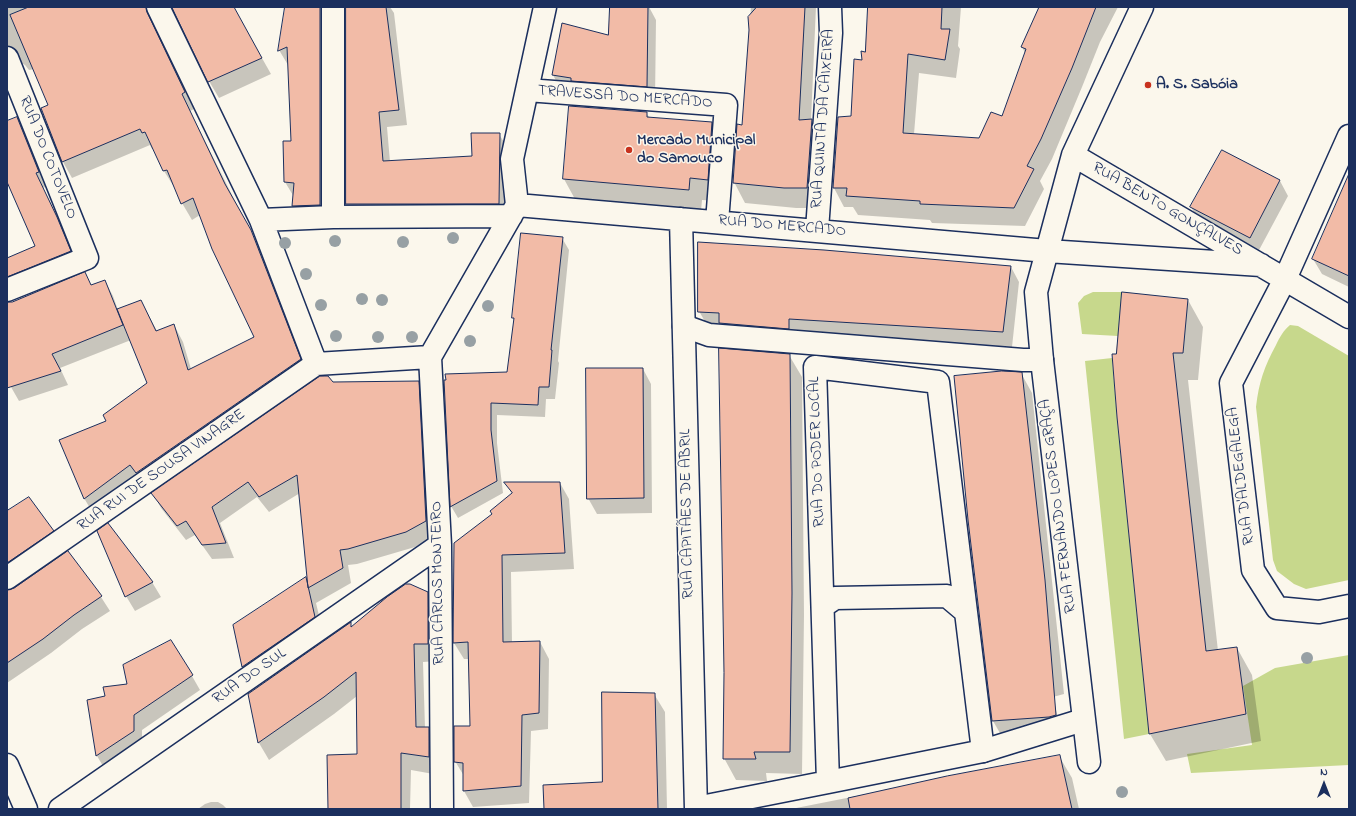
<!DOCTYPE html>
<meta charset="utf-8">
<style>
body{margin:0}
#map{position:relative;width:1356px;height:816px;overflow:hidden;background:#fbf7ec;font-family:"Indie Flower",sans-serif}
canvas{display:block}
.frame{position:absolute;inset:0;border:8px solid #1b2f5e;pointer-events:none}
.north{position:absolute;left:1304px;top:764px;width:40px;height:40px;-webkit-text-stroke:3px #fbf7ec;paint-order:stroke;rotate:0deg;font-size:11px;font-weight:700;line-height:16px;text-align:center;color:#1b2f5e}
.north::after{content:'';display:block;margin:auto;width:14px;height:18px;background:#1b2f5e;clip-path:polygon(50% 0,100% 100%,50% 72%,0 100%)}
</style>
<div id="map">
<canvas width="1356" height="816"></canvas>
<div class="frame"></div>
<div class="north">N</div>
</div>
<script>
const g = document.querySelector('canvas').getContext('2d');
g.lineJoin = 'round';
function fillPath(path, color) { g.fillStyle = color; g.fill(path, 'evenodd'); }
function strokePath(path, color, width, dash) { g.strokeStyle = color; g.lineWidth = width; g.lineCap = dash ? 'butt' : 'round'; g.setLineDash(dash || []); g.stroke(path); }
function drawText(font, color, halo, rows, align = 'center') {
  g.font = font + ' "Indie Flower",sans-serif'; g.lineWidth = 3; g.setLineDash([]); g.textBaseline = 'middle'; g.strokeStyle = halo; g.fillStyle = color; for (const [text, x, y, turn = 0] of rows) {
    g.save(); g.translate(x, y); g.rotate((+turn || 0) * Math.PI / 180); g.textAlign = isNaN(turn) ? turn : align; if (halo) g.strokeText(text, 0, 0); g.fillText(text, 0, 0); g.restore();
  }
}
fillPath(new Path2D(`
 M 1093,292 L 1122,292 L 1118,336 L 1082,334 L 1078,303 L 1084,296 Z
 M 1290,325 L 1298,326 L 1349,356 L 1349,580 L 1306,589 L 1294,584 L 1277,571 L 1273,560 L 1256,407 C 1259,382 1264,367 1276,345 C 1280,337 1283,331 1290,325 Z
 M 1112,358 L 1117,418 L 1149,734 L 1124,739 L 1085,361 Z
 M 1349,655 L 1349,765 L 1191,773 L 1187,754 L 1252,745 L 1243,686 L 1275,668 Z`), '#c7d88c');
fillPath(new Path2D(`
 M 7,7 L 233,7 L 271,74 L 219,98 L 209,81 L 176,13 L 169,11 L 155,23 L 156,30 L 194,109 L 190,111 L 235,201 L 260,248 L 310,376 L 94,515 L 84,498 L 149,383 L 131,340 L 60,368 L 68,385 L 19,401 L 11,387 L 7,377 L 7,303 L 92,286 L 105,281 L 113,296 L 118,310 L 141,301 L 157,331 L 174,325 L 183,342 L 191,369 L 255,338 L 200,215 L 192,220 L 182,203 L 175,187 L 174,187 L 164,171 L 154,149 L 152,149 L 150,145 L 72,178 L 63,162 L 49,106 L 34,69 L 29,70 L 25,65 L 19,62 L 7,66 Z
 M 286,7 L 329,7 L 329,220 L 302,221 L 293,206 L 294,197 L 285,182 L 292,142 L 289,65 L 288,65 L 279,50 Z
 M 357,7 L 390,7 L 394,13 L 407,125 L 387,127 L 390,162 L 473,157 L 499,134 L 508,149 L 507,218 L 355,219 L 346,204 L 346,10 Z
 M 611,7 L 649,7 L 656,20 L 655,101 L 561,90 L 553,75 L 563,24 L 609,36 Z
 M 751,7 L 755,8 L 755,7 L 816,7 L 811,120 L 823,140 L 819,208 L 796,208 L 745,203 L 734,182 L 743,126 Z
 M 868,7 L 961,7 L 958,46 L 960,49 L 956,78 L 919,73 L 914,134 L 980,139 L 1002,118 L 1025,53 L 1022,47 L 1039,7 L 1118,7 L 1100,42 L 1082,87 L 1052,159 L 1040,181 L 1044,189 L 1025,226 L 932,223 L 930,220 L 858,215 L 853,207 L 844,207 L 834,188 L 866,53 Z
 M 570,107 L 646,113 L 650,118 L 712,123 L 724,145 L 720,201 L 702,200 L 701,211 L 576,201 L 564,179 Z
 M 17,119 L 25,133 L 47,186 L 43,188 L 65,232 L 78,266 L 7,295 L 7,259 L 37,247 L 9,185 L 7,185 L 7,122 Z
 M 1223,151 L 1280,181 L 1288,196 L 1258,252 L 1200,222 L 1191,207 Z
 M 1349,208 L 1349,287 L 1322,274 L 1313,259 Z
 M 562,238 L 569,250 L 558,361 L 559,363 L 555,399 L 546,399 L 545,417 L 497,415 L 497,443 L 503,493 L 458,518 L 451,506 L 445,381 L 508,373 L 514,321 L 513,318 Z
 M 1011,267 L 1019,282 L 1012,347 L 708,327 L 699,311 Z
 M 1188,300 L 1203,327 L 1198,380 L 1188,380 L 1218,651 L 1237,648 L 1252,675 L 1261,741 L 1166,761 L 1150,734 L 1117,355 Z
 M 789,355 L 802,377 L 804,615 L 802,774 L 766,773 L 767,781 L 736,780 L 724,758 Z
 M 643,369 L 651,384 L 652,513 L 597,514 L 588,498 Z
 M 1021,373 L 1032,393 L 1064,694 L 1053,697 L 1062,736 L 1004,740 L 993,721 Z
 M 418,382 L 427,397 L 434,536 L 415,547 L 357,564 L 348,565 L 351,583 L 316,603 L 323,632 L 252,682 L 243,667 L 235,625 L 305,579 L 309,585 L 300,493 L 269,512 L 257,497 L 220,523 L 234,558 L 212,559 L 195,535 L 186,540 L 161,508 L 153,493 L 332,383 Z
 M 506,483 L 560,483 L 569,499 L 574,569 L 511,572 L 512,643 L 540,642 L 549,659 L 548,729 L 531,731 L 529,803 L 473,807 L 464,791 L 464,776 L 455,761 L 471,727 L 470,659 L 464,659 L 454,643 L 493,515 L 512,494 Z
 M 7,513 L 53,531 L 61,545 L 7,583 Z
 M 108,524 L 152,582 L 161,597 L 135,611 L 126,596 Z
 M 68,552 L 101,597 L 110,611 L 82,629 L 51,653 L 7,683 L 7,591 L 14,589 Z
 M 427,593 L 437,611 L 438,661 L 423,662 L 425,728 L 428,728 L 439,746 L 439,775 L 411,770 L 410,809 L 329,809 L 358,755 L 357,696 L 334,714 L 269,760 L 259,743 L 249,694 L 350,624 L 352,627 Z
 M 192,676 L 200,690 L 142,730 L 142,746 L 106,771 L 97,756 L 88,701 Z
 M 654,694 L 665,712 L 667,809 L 545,809 L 603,783 Z
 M 1059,756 L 1072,778 L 1079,809 L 791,809 Z
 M 211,802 L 218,802 L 223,805 L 227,809 L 198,809 L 205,804 Z`), '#0003');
const building = new Path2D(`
 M 29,7 L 146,7 L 147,12 L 185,92 L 182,94 L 225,184 L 251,230 L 301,359 L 136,473 L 130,465 L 84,499 L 59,440 L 106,421 L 103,415 L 147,383 L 117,309 L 141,300 L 156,331 L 174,324 L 188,370 L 254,337 L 212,249 L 193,198 L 181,204 L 167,170 L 163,171 L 145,132 L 142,133 L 140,129 L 62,162 L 41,108 L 48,105 L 10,15 Z
 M 172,7 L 234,7 L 262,58 L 208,82 Z
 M 285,7 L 320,7 L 320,205 L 292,206 L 294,183 L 284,182 L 283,141 L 291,141 L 287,47 L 278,51 Z
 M 346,7 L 386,7 L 399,110 L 379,112 L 383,161 L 472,156 L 471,133 L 500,133 L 499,204 L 346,204 Z
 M 610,7 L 648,7 L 647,87 L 571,81 L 571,78 L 552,75 L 562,23 L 608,35 Z
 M 757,7 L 805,7 L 799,120 L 812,119 L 807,188 L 784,188 L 733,183 L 737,124 L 742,125 L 749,30 L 748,17 Z
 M 868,7 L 942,7 L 941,29 L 950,29 L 945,60 L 908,54 L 903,133 L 979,138 L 991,112 L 1002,116 L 1026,49 L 1021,47 L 1039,7 L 1096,7 L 1072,68 L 1041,139 L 1027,166 L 1034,169 L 1014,208 L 920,204 L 920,201 L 846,196 L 847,188 L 833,188 L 838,117 L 851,116 L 854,59 L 862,60 L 861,51 L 865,52 Z
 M 569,106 L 647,112 L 647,117 L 712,122 L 708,180 L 690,178 L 689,190 L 563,179 Z
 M 17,117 L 39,172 L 36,173 L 57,217 L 71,251 L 7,277 L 7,258 L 35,246 L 7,182 L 7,121 Z
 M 1222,150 L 1280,180 L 1250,238 L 1190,207 Z
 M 1349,174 L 1349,276 L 1312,259 Z
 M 521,233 L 563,237 L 551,350 L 552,350 L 549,387 L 539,387 L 538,405 L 491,403 L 491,430 L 497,481 L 450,507 L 444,380 L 446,380 L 445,374 L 507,372 L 514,318 L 512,318 Z
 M 698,242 L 824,250 L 1011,266 L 1003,332 L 789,319 L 789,329 L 719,323 L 719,313 L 698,312 Z
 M 85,272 L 91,285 L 105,280 L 123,325 L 52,354 L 61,371 L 7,388 L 7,302 L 12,302 Z
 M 1122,292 L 1188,299 L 1183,353 L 1173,353 L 1206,651 L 1237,647 L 1246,714 L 1149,734 L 1117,417 L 1112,354 L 1116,354 Z
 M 719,348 L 790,354 L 792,593 L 790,752 L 754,752 L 756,759 L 723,759 L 724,673 Z
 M 586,368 L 643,368 L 644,498 L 587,499 Z
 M 1002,371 L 1022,372 L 1045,580 L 1056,715 L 1049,717 L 992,721 L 968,520 L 954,376 Z
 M 320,376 L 328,376 L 333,382 L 419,381 L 426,521 L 406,532 L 348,549 L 340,550 L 343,568 L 308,588 L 297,475 L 259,497 L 248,482 L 212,507 L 226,543 L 202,545 L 186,521 L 177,526 L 151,493 Z
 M 504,482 L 560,482 L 565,553 L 502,555 L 503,642 L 540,641 L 539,713 L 522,715 L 521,786 L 463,791 L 463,763 L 454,762 L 454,726 L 470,726 L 468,642 L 453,643 L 454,543 L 492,514 L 490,511 L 512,493 Z
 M 29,497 L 54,531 L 7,563 L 7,511 Z
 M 108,523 L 153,582 L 125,597 L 97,531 Z
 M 68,551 L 102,596 L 74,615 L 43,639 L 7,663 L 7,590 L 14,588 Z
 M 306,577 L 315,617 L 242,667 L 233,625 Z
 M 406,584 L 410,584 L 428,592 L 428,644 L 414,644 L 416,727 L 429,727 L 429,757 L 401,753 L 401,809 L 328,809 L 327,755 L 357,754 L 356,672 L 324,697 L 258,743 L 248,694 L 351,622 L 351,627 L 387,597 Z
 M 171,640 L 193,675 L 134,715 L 134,731 L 96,756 L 87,700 L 105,696 L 103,687 L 127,684 L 123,665 Z
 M 602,692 L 655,693 L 658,809 L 544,809 L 543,785 L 602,782 Z
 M 1060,755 L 1072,809 L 850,809 L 848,798 L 947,776 Z`);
fillPath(building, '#f2bba7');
strokePath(building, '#1b2f5e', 1);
const pedestrian = new Path2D(`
 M 684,326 L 709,335 L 1023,360 L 1042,360
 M 983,751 L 1083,720`);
const minor = new Path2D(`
 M 158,7 L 261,220
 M 333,7 L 333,217
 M 7,58 L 87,258 L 7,290
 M 527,90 L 726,105 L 717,222
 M 1349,136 L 1285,279 L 1231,383 L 1253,570 L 1277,608 L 1319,612 L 1349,606
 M 1073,155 L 1349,317
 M 517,205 L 1047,251 L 1261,265
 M 681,219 L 696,809
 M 817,230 L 831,33 L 830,7
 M 430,357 L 440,545 L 442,809
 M 316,364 L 430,357 L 517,205 L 512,159 L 545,7
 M 316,364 L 261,220 L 333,217 L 511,216
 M 7,578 L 316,364
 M 823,606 L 835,598 L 947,596 L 966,612 L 983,751 L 828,782 L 815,367 L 938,382 L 966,612
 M 1089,762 L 1042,360 L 1036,292 L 1073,155 L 1142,7
 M 7,765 L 26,809
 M 696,808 L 828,782
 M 60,809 L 440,545`);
strokePath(pedestrian, '#1b2f5e', 25);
strokePath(minor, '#1b2f5e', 25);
strokePath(pedestrian, '#fbf7ec', 22);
strokePath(minor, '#fbf7ec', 22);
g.fillStyle = '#97a0a4';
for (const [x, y] of [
 [453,238],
 [335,241],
 [403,242],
 [285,243],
 [306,274],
 [362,299],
 [382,300],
 [321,305],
 [488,306],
 [336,336],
 [378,337],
 [412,337],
 [470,341],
 [1307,658],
 [1122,792]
]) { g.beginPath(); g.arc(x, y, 6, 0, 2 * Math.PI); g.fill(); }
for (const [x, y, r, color] of [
 [1148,85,4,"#c8321e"],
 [629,150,4,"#c8321e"]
]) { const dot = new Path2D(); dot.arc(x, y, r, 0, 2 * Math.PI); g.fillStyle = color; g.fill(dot); strokePath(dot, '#fbf7ec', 1.5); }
drawText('bold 16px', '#1b2f5e', '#fbf7ec', [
 ["A. S. Sabóia",1156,85],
 ["Mercado Municipal",637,141],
 ["do Samouco",637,159]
], 'left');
drawText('16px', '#1b2f5e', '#fbf7ec', [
 ["TRAVESSA DO MERCADO",625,98,4],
 ["RUA QUINTA DA CAIXEIRA",824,119,-86],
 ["RUA DO COTOVELO",47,158,68],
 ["RUA BENTO GONÇALVES",1167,210,30],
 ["RUA DO MERCADO",782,227,5],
 ["RUA DO PODER LOCAL",818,452,-92],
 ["RUA RUI DE SOUSA VINAGRE",162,471,-35],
 ["RUA D'ALDEGALEGA",1242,476,-97],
 ["RUA FERNANDO LOPES GRAÇA",1059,506,-97],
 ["RUA CAPITÃES DE ABRIL",688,514,-91],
 ["RUA CARLOS MONTEIRO",439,583,-91],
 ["RUA DO SUL",250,677,-35]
]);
</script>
